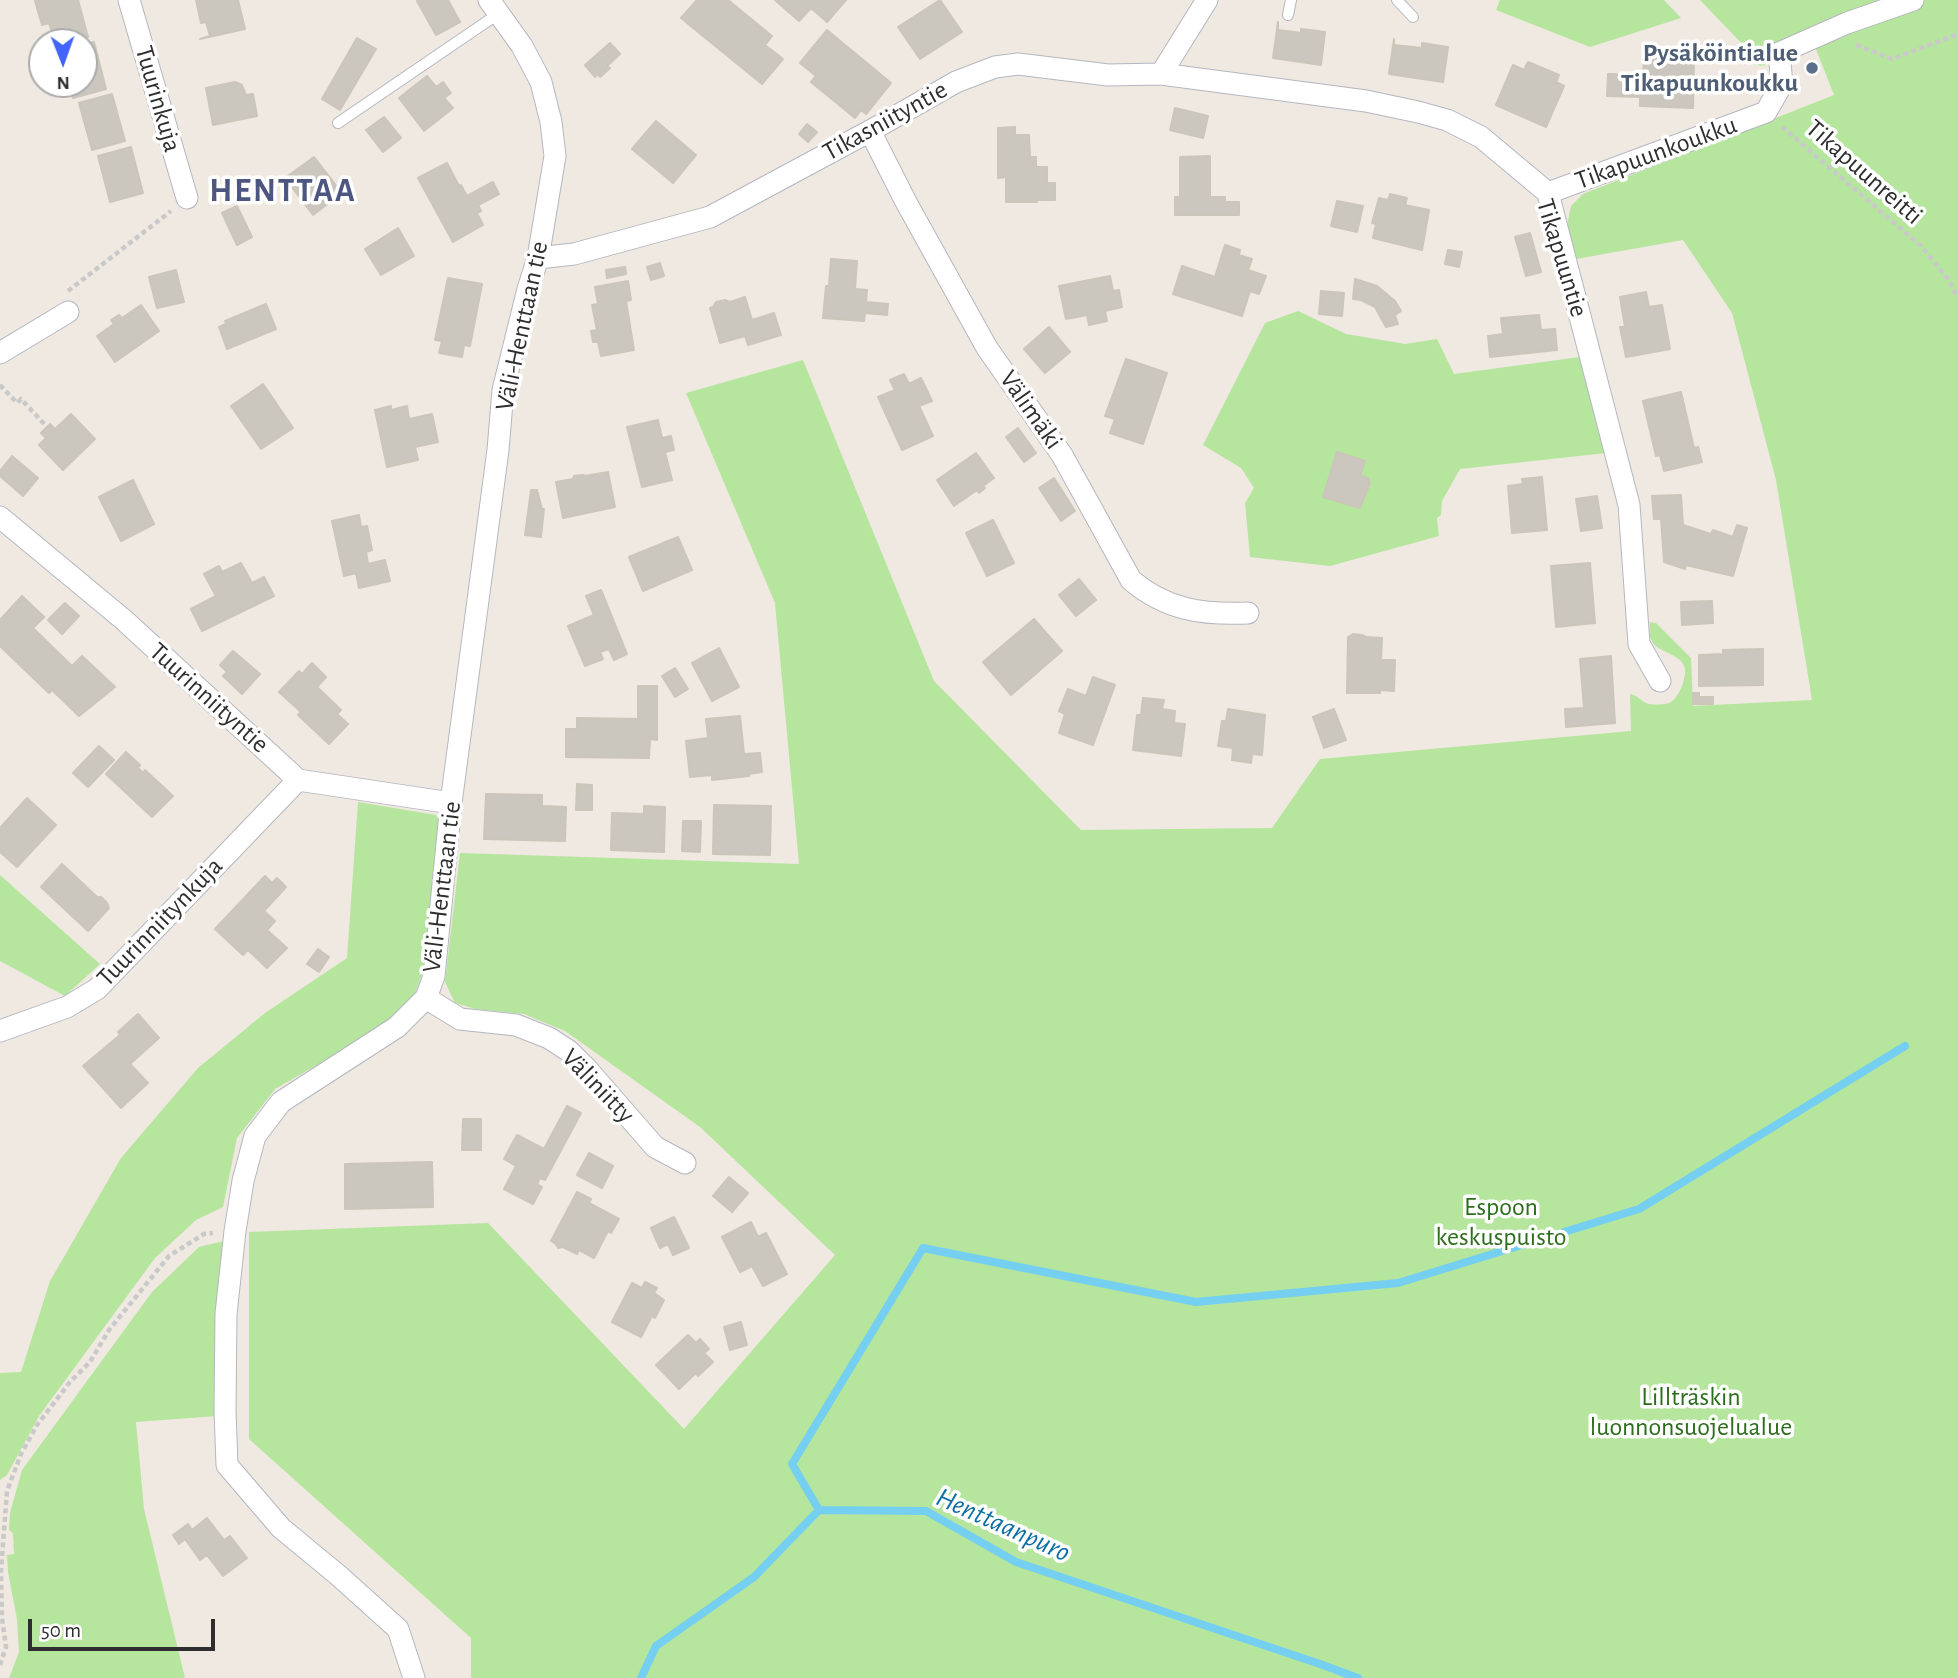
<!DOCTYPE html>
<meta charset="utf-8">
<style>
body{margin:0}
#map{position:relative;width:1958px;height:1678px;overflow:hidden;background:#efe9e1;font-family:"Alegreya Sans",sans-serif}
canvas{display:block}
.north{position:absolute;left:28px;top:28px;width:70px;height:70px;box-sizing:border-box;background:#fff;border:2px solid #ababab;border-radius:50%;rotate:179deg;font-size:19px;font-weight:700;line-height:28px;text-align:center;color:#2e2e2e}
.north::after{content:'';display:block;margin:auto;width:24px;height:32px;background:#4264fb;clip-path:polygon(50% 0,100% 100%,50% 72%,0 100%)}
.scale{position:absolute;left:28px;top:1619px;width:187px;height:32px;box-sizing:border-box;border:4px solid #2e2e2e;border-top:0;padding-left:9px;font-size:21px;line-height:24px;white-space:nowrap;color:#2e2e2e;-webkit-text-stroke:5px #fff;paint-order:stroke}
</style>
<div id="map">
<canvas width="1958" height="1678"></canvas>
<div class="north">N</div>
<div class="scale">50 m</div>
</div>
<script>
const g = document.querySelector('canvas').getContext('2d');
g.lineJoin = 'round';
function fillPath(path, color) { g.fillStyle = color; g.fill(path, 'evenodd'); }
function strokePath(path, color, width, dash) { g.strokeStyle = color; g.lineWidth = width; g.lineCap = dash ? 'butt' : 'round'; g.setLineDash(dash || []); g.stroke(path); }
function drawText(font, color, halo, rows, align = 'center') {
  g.font = font + ' "Alegreya Sans",sans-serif'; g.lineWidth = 7; g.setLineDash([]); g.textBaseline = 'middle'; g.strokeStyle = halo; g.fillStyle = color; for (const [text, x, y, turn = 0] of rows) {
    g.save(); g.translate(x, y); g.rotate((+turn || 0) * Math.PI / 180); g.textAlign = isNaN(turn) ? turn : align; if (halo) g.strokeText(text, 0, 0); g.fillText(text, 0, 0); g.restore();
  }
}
fillPath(new Path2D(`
 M 1500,0 L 1664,0 L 1681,18 L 1590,47 L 1496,10 Z
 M 1700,0 L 1958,0 L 1958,1678 L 471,1678 L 471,1638 L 249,1439 L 249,1232 L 488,1223 L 684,1429 L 835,1255 L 700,1127 L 565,1031 L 524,1014 L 476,1009 L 455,1003 L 445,982 L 460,853 L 799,864 L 775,603 L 686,393 L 803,360 L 934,681 L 1081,830 L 1272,828 L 1320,759 L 1631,731 L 1630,694 C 1638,695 1641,702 1649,704 C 1655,705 1666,705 1671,702 C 1677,698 1681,689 1683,683 C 1695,651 1657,657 1651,639 C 1649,635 1650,627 1650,622 L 1656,623 L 1691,658 L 1693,706 L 1812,700 L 1776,480 L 1732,313 L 1683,240 L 1576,259 L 1567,226 L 1571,206 L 1583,194 L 1834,95 L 1814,44 L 1762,66 L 1746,62 L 1748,50 Z
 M 1298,311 L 1346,334 L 1405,344 L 1437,339 L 1454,374 L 1580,357 L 1606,453 L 1460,469 L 1442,501 L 1441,515 L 1437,518 L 1439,536 L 1330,566 L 1250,557 L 1245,503 L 1254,488 L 1241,468 L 1203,445 L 1265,323 Z
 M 358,802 L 436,815 L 442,827 L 427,960 L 413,999 L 371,1034 L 275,1089 L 237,1138 L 223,1207 L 196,1220 L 155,1258 L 39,1416 L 7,1475 L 0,1480 L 0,1373 L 21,1372 L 50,1281 L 121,1158 L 198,1068 L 265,1013 L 347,958 Z
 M 0,875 L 100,964 L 65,996 L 0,961 Z
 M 224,1241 L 219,1273 L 217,1416 L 136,1422 L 144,1509 L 185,1678 L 9,1678 L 19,1652 L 17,1619 L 8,1572 L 7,1555 L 14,1554 L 13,1533 L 9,1530 L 10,1513 L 22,1470 L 152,1292 L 199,1247 Z`), '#b6e59e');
strokePath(new Path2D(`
 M 819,1510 L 792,1464 L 923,1248 L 1196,1302 L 1398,1283 L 1639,1209 L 1905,1046
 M 641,1678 L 656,1646 L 754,1577 L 819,1510 L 926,1511 L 1016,1562 L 1320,1664 L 1358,1678`), '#75cff0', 8);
const building = new Path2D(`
 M 39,0 L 78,0 L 88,37 L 68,42 L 55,42 L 49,23 L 42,25 L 35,1 Z
 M 196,0 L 238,0 L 245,29 L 200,39 L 210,36 L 206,22 L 201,23 Z
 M 419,0 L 448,0 L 460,22 L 436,35 L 417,1 Z
 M 697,0 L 728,0 L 772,36 L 765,45 L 783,59 L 762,84 L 681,18 Z
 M 775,0 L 846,0 L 827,22 L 811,8 L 799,21 Z
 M 940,0 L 962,32 L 920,59 L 898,27 Z
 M 1278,22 L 1278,30 L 1301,33 L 1301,29 L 1325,32 L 1321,65 L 1273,58 Z
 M 827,30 L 891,83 L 866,114 L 861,110 L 855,118 L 811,82 L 816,76 L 800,63 Z
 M 357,38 L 376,49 L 340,110 L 322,99 Z
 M 1394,39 L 1394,45 L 1422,48 L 1422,43 L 1448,47 L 1443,82 L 1389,74 Z
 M 94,42 L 106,89 L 73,98 L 70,84 L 84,84 L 84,44 Z
 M 610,43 L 620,54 L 607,66 L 610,68 L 600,77 L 598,74 L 595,77 L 585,65 Z
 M 1644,58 L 1694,59 L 1693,108 L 1640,106 L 1640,97 L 1607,96 L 1608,74 L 1643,75 Z
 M 1528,62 L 1559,75 L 1556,82 L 1564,86 L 1546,127 L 1496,105 L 1513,65 L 1524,70 Z
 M 427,76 L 436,87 L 443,82 L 451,93 L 444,98 L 453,108 L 424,131 L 399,98 Z
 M 235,82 L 242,85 L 246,95 L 253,94 L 257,116 L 213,125 L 206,88 Z
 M 112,94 L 125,141 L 92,150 L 79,103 Z
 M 1175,108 L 1208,116 L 1203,138 L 1170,130 Z
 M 384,117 L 401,138 L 383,152 L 366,130 Z
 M 656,121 L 696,155 L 673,183 L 632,149 Z
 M 807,124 L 817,132 L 808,142 L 799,134 Z
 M 1015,127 L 1015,135 L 1029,135 L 1030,157 L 1036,157 L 1036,167 L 1047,167 L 1047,183 L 1055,183 L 1055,200 L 1037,200 L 1037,202 L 1006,202 L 1006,177 L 998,178 L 998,128 Z
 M 131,147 L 143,193 L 110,202 L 98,156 Z
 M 1210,156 L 1210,197 L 1225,197 L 1225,202 L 1239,202 L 1239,215 L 1175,215 L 1175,197 L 1180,197 L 1180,157 Z
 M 314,157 L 342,193 L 313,215 L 285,178 Z
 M 447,163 L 459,186 L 461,185 L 467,196 L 493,182 L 499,194 L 478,205 L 481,211 L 477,213 L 483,225 L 453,242 L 418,178 Z
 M 1390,194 L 1407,198 L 1405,205 L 1429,210 L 1422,250 L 1373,238 L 1376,224 L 1372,223 L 1379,198 L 1388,200 Z
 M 1337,201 L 1363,206 L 1357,232 L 1331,226 Z
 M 237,206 L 252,237 L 237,245 L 222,213 Z
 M 398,228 L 414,256 L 381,275 L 365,249 Z
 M 1530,233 L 1541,272 L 1526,276 L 1515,237 Z
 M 1225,245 L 1240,250 L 1239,255 L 1252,259 L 1248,270 L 1266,276 L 1259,294 L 1250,291 L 1242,316 L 1173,294 L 1182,266 L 1215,277 Z
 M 1448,250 L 1462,252 L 1459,267 L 1445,264 Z
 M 831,259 L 857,261 L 855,289 L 867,290 L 866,302 L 888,304 L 887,315 L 865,313 L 864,321 L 823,318 L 826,286 L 829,286 Z
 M 660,263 L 664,276 L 651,280 L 647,267 Z
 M 625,267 L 626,274 L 607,278 L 606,270 Z
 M 176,270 L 184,302 L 157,308 L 149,277 Z
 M 1110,276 L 1113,291 L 1119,290 L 1122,307 L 1105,311 L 1107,321 L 1089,325 L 1087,315 L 1066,319 L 1059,286 Z
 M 448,278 L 482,284 L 470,346 L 464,345 L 462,357 L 439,353 L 442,341 L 435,340 Z
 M 1355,279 L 1377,286 L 1395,301 L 1401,311 L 1395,315 L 1398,324 L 1386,327 L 1375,307 L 1361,300 L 1353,299 Z
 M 628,281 L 631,300 L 626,301 L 634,350 L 601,356 L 598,342 L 593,342 L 591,331 L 597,330 L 592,305 L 598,304 L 595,287 Z
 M 1321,291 L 1344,293 L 1342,316 L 1319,314 Z
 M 1646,292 L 1649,307 L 1662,305 L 1670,349 L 1626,357 L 1620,327 L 1625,327 L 1620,297 Z
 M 745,297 L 752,320 L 774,313 L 781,335 L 748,345 L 745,336 L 720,343 L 710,308 L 713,307 L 716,302 L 725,300 L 730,302 Z
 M 266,304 L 276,329 L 227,349 L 219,327 L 226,324 L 225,321 Z
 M 141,305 L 159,331 L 115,362 L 97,336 L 114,324 L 111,320 L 119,315 L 122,318 Z
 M 1539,315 L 1541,330 L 1555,329 L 1557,350 L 1490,357 L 1488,336 L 1503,334 L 1501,318 Z
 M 1049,327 L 1070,352 L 1045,373 L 1024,349 Z
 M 1126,359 L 1167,373 L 1143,444 L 1110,433 L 1115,419 L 1105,416 Z
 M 904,374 L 909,384 L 921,378 L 932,401 L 919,406 L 933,436 L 902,450 L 878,397 L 895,390 L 890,380 Z
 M 263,384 L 293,428 L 261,449 L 231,406 Z
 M 1681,392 L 1694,448 L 1698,447 L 1702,462 L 1664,471 L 1660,455 L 1656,456 L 1643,401 Z
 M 391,406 L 391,410 L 407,406 L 409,419 L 432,414 L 438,442 L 415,447 L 418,460 L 387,467 L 375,410 Z
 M 71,414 L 95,439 L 63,470 L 39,445 L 46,438 L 41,433 L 50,424 L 55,429 Z
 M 658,420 L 662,438 L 671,436 L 674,450 L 665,452 L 672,480 L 642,487 L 627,427 Z
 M 1018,428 L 1036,453 L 1024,462 L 1006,437 Z
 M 1337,452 L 1365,461 L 1360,476 L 1368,478 L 1370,483 L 1360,508 L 1323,497 Z
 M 976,453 L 994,478 L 983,486 L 985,488 L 979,493 L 977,490 L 954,506 L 937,480 Z
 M 12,456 L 38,478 L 23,496 L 0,476 L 0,471 Z
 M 608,472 L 615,507 L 563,518 L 556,482 L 573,479 L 574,476 L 583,475 L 585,476 Z
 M 1542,477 L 1547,530 L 1512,533 L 1508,486 L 1523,484 L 1522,479 Z
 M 1054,478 L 1075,511 L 1061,521 L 1039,488 Z
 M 133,480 L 154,524 L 121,541 L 99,497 Z
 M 531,490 L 537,490 L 542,509 L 544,509 L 541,537 L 525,535 Z
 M 1681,495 L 1683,525 L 1711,534 L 1713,530 L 1733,537 L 1737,525 L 1747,528 L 1733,576 L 1686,565 L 1685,569 L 1664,562 L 1661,519 L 1654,519 L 1652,496 Z
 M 1597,496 L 1602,528 L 1581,531 L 1576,499 Z
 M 359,515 L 361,527 L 367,526 L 372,550 L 366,552 L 368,564 L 385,560 L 390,581 L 359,588 L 356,573 L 344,576 L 332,521 Z
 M 993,520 L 1014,563 L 987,576 L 966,533 Z
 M 678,537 L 692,570 L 643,591 L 629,557 Z
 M 241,563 L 252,583 L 264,577 L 274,596 L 202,631 L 191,609 L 216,596 L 204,574 L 219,566 L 222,572 Z
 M 1590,563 L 1595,623 L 1556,627 L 1551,566 Z
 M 1079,579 L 1096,600 L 1076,616 L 1059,595 Z
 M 601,590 L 627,654 L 614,660 L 609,649 L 600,652 L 603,659 L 585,666 L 568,626 L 594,615 L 586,596 Z
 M 22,596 L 44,617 L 33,628 L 72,666 L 82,656 L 115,687 L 79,716 L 52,690 L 49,693 L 0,646 L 0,620 Z
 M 1712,601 L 1713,623 L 1682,625 L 1681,602 Z
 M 65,603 L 79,616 L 62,634 L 48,620 Z
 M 1034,619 L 1062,651 L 1011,695 L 983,662 Z
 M 1353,634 L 1362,635 L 1366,637 L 1382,638 L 1381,660 L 1395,660 L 1394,691 L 1380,690 L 1380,693 L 1347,693 L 1348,637 Z
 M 719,648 L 739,687 L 712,701 L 692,663 Z
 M 1763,649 L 1763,685 L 1699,686 L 1699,655 L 1723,654 L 1723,650 Z
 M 233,651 L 260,674 L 242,694 L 223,676 L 227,672 L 220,665 Z
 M 1611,656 L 1615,723 L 1566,727 L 1565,709 L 1584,708 L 1580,659 Z
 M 312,663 L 326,677 L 317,687 L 341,710 L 337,714 L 348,724 L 329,744 L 298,715 L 301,712 L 279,692 L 299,671 L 302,674 Z
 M 675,668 L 688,689 L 675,697 L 662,676 Z
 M 1093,677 L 1115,685 L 1093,745 L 1059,733 L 1065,714 L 1059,711 L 1068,689 L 1086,696 Z
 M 638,686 L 657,686 L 657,740 L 650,739 L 649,758 L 566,757 L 566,729 L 577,729 L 577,718 L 638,719 Z
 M 1693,693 L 1699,693 L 1699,697 L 1713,697 L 1713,704 L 1693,704 Z
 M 1143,698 L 1164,700 L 1162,709 L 1175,711 L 1174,723 L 1185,724 L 1181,756 L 1133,750 L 1137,715 L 1141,715 Z
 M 1228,709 L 1265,715 L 1262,755 L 1252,754 L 1251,763 L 1232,760 L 1233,748 L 1218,746 L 1222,721 L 1226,721 Z
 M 1334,709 L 1346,740 L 1324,748 L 1313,717 Z
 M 740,716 L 744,754 L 760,753 L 762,772 L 749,774 L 749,776 L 712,780 L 712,775 L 690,777 L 686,741 L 708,738 L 706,719 Z
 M 99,746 L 114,760 L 88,787 L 73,773 Z
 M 126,752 L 140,765 L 138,768 L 143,773 L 145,770 L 173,796 L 152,817 L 106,774 Z
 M 577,784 L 592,785 L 592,810 L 576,810 Z
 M 486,794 L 542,795 L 542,806 L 566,807 L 565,841 L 484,839 Z
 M 27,798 L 56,825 L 17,867 L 0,852 L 0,828 Z
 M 714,805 L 771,806 L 770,855 L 713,854 Z
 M 644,806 L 665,807 L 664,852 L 611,850 L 612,813 L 644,814 Z
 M 683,821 L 701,821 L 700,852 L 682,851 Z
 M 62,864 L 97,897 L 101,897 L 107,903 L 109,908 L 88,931 L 41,887 Z
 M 265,876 L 272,883 L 277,878 L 286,887 L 264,911 L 275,921 L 267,930 L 287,948 L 267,968 L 248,950 L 243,955 L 215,929 Z
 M 318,949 L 329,957 L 319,972 L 307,964 Z
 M 138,1014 L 159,1038 L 130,1064 L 148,1083 L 121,1108 L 83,1066 L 120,1035 L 118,1032 Z
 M 567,1106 L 581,1113 L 545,1180 L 540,1178 L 537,1184 L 542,1187 L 533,1204 L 504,1189 L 516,1166 L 504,1159 L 517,1135 L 544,1149 Z
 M 463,1119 L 481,1119 L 481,1150 L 462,1150 Z
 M 589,1153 L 613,1166 L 602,1188 L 577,1175 Z
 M 432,1162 L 433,1207 L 345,1209 L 345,1164 Z
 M 729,1177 L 748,1193 L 732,1212 L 713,1196 Z
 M 577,1192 L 591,1199 L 589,1203 L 619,1219 L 611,1233 L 608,1231 L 594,1258 L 579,1250 L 577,1254 L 563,1247 L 558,1248 L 556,1244 L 551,1241 Z
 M 674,1217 L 689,1248 L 673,1255 L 668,1244 L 660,1248 L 651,1228 Z
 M 751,1222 L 758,1237 L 766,1233 L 787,1274 L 763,1286 L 752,1266 L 740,1272 L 722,1237 Z
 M 645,1282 L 657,1288 L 654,1293 L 664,1300 L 655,1318 L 652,1316 L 641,1337 L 612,1322 L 632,1283 L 642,1288 Z
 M 741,1322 L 747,1345 L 730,1350 L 724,1327 Z
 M 688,1335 L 696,1343 L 700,1339 L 709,1349 L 704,1353 L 713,1362 L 698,1376 L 696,1373 L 679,1389 L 656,1365 Z
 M 207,1518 L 224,1540 L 230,1536 L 247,1558 L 223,1576 L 207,1555 L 200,1560 L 185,1539 L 179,1544 L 173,1535 L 188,1524 L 192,1530 Z`);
fillPath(building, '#cbc7bf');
strokePath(building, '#cbc5ba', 2);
const lane = new Path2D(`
 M 1397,0 L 1413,17
 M 1288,15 L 1291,0
 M 338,123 L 498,14`);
const street = new Path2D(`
 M 129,0 L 187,198
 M 1161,74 L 1366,101 L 1418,112 L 1447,120 L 1481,137 L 1548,193 L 1629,505 L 1639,644 L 1660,681
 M 870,131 L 906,202 L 987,348 L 1062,455 L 1131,580 C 1166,610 1203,615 1248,613
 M 1548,193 L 1766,112 L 1782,84 L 1779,53 L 1847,23 L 1913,0
 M 538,258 L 574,254 L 710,217 L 870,131 L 956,82 L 995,67 L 1018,64 L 1108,75 L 1161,74 L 1207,0
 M 0,353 L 68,312
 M 0,517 L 124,620 L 298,780 L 451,803
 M 426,998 L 460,1019 L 516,1025 L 549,1038 L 569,1051 L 587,1069 L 655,1147 L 685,1163
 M 0,1031 L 67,1007 L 97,989 L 298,780
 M 414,1678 L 398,1629 L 338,1575 L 281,1528 L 227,1465 L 225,1411 L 226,1314 L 235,1231 L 243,1181 L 255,1136 L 281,1102 L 397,1027 L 426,998 L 434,976 L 451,803 L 498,450 L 503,390 L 528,289 L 538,258 L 555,156 L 551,122 L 541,82 L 522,46 L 489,0`);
strokePath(lane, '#b4b7c1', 12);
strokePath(street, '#b4b7c1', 23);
strokePath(new Path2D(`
 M 1856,45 L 1892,59 L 1958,34
 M 1782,127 L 1921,246 L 1948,279 L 1958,298
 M 68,291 L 171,211
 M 0,385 L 17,403 L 21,399 L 47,427
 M 0,1665 L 6,1647 L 2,1618 L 1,1570 L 7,1491 L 21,1454 L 37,1425 L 70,1382 L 90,1362 L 109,1330 L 169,1256 L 204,1234 L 213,1233`), '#c9c9c9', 4.5, [5, 3.5]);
strokePath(lane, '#fff', 10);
strokePath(street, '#fff', 21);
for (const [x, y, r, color] of [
 [1812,68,7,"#5c6f8a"]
]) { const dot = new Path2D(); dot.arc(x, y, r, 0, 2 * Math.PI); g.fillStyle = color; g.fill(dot); strokePath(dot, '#fff', 2.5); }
drawText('bold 26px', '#4e5e75', '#fff', [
 ["Pysäköintialue",1798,53],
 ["Tikapuunkoukku",1798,83]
], 'right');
drawText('26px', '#2e2e2e', '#fff', [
 ["Tuurinkuja",158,99,74],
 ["Tikasniityntie",885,121,-29],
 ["Tikapuunkoukku",1656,153,-20],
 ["Tikapuunreitti",1864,172,41],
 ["Tikapuuntie",1562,258,73],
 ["Väli-Henttaan tie",522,326,-78],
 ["Välimäki",1031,410,55],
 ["Tuurinniityntie",209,698,42],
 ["Väli-Henttaan tie",442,887,-83],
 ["Tuurinniitynkuja",160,922,-46],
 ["Väliniitty",598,1086,46]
]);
drawText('26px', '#2c6e1b', '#fff', [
 ["Espoon",1501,1207],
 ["keskuspuisto",1501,1237],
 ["Lillträskin",1691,1397],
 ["luonnonsuojelualue",1691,1427]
]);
drawText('italic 28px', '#0d6fa3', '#fff', [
 ["Henttaanpuro",1003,1525,24]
]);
g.letterSpacing = '2px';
drawText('bold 33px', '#4d5680', '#fff', [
 ["HENTTAA",283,191]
]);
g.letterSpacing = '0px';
</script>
